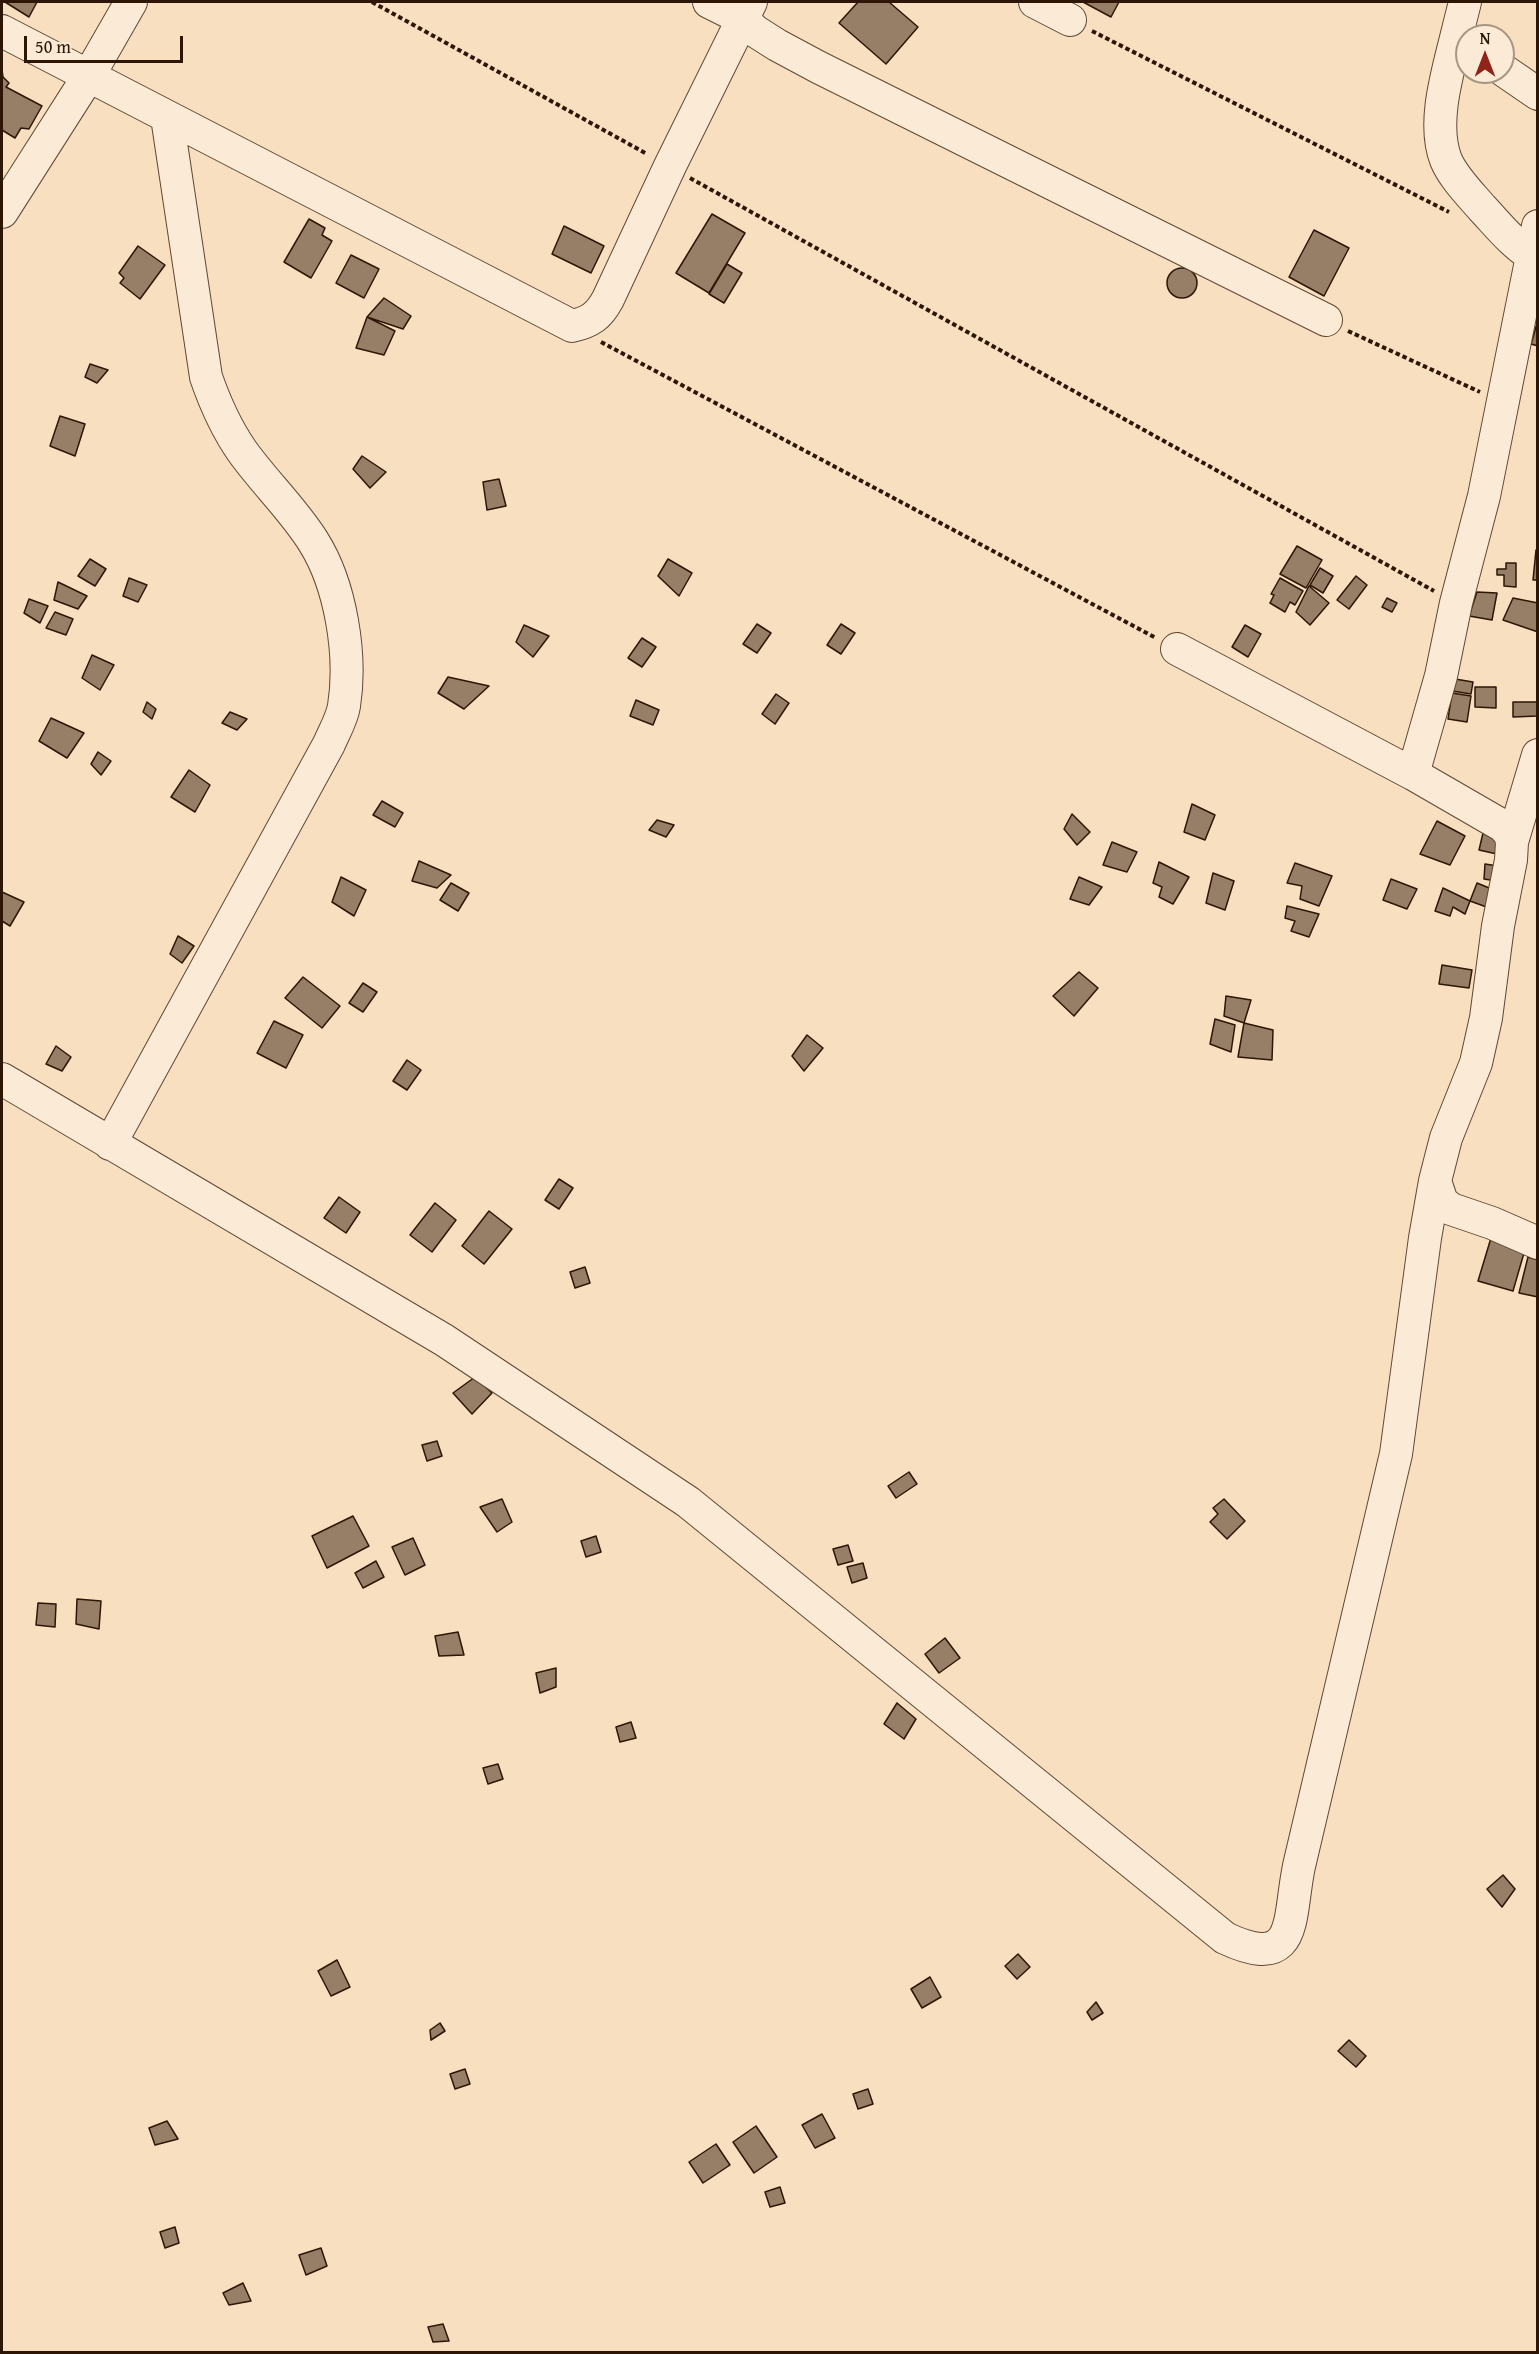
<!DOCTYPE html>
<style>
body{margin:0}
#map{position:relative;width:1539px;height:2354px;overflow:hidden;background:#f7dfc0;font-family:"Gentium Book Plus",serif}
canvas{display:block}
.frame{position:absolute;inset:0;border:3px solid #2d1605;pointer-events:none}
.north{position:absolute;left:1455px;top:24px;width:60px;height:60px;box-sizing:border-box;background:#faead6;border:2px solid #a89582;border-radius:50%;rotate:0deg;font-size:16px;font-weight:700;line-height:24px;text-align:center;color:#2d1605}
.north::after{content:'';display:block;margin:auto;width:21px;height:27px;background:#8f2418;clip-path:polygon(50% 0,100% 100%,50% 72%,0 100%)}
.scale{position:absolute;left:24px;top:36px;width:159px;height:27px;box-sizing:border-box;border:3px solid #2d1605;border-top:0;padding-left:8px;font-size:18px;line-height:21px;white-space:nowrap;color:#2d1605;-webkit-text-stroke:4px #faead6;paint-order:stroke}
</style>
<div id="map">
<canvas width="1539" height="2354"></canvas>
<div class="frame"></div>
<div class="north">N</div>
<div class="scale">50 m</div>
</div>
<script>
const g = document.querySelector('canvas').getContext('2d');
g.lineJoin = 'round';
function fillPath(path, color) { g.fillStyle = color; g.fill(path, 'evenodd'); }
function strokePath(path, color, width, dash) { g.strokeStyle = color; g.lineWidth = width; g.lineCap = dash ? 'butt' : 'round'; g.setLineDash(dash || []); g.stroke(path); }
const building = new Path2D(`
 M 5,2 L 37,2 L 29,17 Z
 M 858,2 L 889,2 L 918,27 L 886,64 L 839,23 Z
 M 1083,2 L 1119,2 L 1111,17 Z
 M 2,70 L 3,77 L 9,83 L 6,87 L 42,106 L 29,129 L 21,128 L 15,138 L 2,130 Z
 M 712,214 L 745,233 L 709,293 L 676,273 Z
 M 309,219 L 325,228 L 322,235 L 332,241 L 311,278 L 284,262 Z
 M 564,226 L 604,246 L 591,273 L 552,254 Z
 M 1314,230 L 1349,248 L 1324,296 L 1289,277 Z
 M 138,246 L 165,265 L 140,299 L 120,283 L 124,278 L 119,273 Z
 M 351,255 L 379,269 L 364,298 L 336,283 Z
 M 727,264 L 742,273 L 724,303 L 709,294 Z
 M1167 283a15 15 0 1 1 30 0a15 15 0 1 1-30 0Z
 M 384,298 L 411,316 L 403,329 L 367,317 Z
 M 367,317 L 395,331 L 384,355 L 356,348 Z
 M 1538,320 L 1538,346 L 1531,344 Z
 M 90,364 L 108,370 L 97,383 L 85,377 Z
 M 60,416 L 85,424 L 75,456 L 50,446 Z
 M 362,456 L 386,472 L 370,488 L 353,469 Z
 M 499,479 L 506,506 L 487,510 L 483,482 Z
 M 1297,546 L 1322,560 L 1306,588 L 1280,574 Z
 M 1536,550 L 1538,550 L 1538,580 L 1533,580 Z
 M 90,559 L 106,569 L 95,586 L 78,576 Z
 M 668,559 L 692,573 L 679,596 L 658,576 Z
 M 1506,563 L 1516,563 L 1516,587 L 1504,586 L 1504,575 L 1497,575 L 1497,569 L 1506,569 Z
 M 1320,568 L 1333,576 L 1323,593 L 1310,585 Z
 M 1356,576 L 1367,585 L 1349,609 L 1337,600 Z
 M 129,578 L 147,585 L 138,602 L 123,596 Z
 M 1280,578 L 1303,591 L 1295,605 L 1290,602 L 1285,612 L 1270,603 L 1274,595 L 1271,594 Z
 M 58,582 L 87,596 L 78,609 L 54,600 Z
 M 1309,586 L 1329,603 L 1310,625 L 1296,612 Z
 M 1477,592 L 1497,593 L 1492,620 L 1469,616 Z
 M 1387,598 L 1397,603 L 1392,612 L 1382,607 Z
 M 1513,598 L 1538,603 L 1538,632 L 1503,620 Z
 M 29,599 L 48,606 L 40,623 L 24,613 Z
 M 55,612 L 73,619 L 66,635 L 46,628 Z
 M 757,624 L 771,633 L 757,653 L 743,644 Z
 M 841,624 L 855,633 L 841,654 L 827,645 Z
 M 524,625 L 549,636 L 533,657 L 516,642 Z
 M 1245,625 L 1261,634 L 1248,657 L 1232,647 Z
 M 642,638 L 656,647 L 642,667 L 628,658 Z
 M 92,655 L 114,665 L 100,690 L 82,678 Z
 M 448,677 L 489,686 L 464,709 L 438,693 Z
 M 1455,679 L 1473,682 L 1471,694 L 1452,691 Z
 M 1475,687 L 1496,687 L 1496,708 L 1475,707 Z
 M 1452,693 L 1471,696 L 1467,722 L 1448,719 Z
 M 776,694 L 789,703 L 775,724 L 762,714 Z
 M 636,700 L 659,710 L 653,725 L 630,716 Z
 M 147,702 L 156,709 L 152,719 L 143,712 Z
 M 1513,702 L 1538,702 L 1538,716 L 1513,717 Z
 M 230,712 L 247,719 L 237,730 L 222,723 Z
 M 51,718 L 84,733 L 67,758 L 39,741 Z
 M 98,752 L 111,761 L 101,775 L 91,764 Z
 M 189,770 L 210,785 L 195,812 L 171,797 Z
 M 382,801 L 403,813 L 395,827 L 373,815 Z
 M 1192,804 L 1215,815 L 1205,840 L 1184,832 Z
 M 1072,814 L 1090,832 L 1077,845 L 1064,829 Z
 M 657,820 L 674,825 L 666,837 L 649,830 Z
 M 1437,821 L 1465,836 L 1450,865 L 1420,854 Z
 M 1483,833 L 1502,838 L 1497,854 L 1479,850 Z
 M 1112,842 L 1137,852 L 1127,872 L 1103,865 Z
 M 419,861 L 451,875 L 437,888 L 412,881 Z
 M 1159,862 L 1189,877 L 1173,904 L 1159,897 L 1162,887 L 1153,883 Z
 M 1295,863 L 1332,876 L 1319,906 L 1300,899 L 1302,886 L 1287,883 Z
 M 1485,864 L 1498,866 L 1497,881 L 1484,879 Z
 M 1213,873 L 1234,881 L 1225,910 L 1206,903 Z
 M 341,877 L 366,890 L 354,916 L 332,902 Z
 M 1079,877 L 1102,887 L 1089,905 L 1070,899 Z
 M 1391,879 L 1417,889 L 1407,909 L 1383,900 Z
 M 451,883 L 469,893 L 458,911 L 440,900 Z
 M 1477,883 L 1499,892 L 1492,909 L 1470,901 Z
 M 1443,888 L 1470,901 L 1465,914 L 1453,907 L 1450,916 L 1435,911 Z
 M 2,892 L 24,902 L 10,926 L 2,921 Z
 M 1287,906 L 1319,914 L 1309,937 L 1291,931 L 1295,921 L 1285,918 Z
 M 178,936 L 194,946 L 182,963 L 170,954 Z
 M 1442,965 L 1472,970 L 1469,988 L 1439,984 Z
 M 1079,972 L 1098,988 L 1074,1016 L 1053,996 Z
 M 303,977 L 340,1006 L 322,1028 L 285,998 Z
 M 363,983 L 377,992 L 363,1012 L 349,1003 Z
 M 1226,996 L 1251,1000 L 1244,1023 L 1224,1016 Z
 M 1215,1019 L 1235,1025 L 1231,1052 L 1210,1044 Z
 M 274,1021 L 303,1035 L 286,1068 L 257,1053 Z
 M 1244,1023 L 1273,1030 L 1272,1060 L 1238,1057 Z
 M 807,1035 L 823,1048 L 804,1071 L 792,1056 Z
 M 56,1046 L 71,1057 L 62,1071 L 46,1064 Z
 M 407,1060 L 421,1070 L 407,1090 L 393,1081 Z
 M 559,1179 L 573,1188 L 559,1209 L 545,1200 Z
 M 339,1197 L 360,1212 L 346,1233 L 324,1218 Z
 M 435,1203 L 456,1220 L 432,1252 L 410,1235 Z
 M 489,1211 L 512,1229 L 484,1264 L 462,1246 Z
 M 1494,1228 L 1526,1246 L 1513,1291 L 1478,1281 Z
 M 1528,1257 L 1538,1260 L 1538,1297 L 1519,1293 Z
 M 585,1267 L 590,1283 L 575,1288 L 570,1272 Z
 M 475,1377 L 492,1393 L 472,1414 L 453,1393 Z
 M 437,1441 L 442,1456 L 427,1461 L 422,1445 Z
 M 909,1472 L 917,1484 L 896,1498 L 888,1486 Z
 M 502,1499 L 512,1522 L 497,1532 L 480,1507 Z
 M 1224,1499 L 1245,1521 L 1227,1539 L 1210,1522 L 1218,1514 L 1213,1508 Z
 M 353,1516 L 369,1546 L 327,1568 L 312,1536 Z
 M 596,1536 L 601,1552 L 586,1557 L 581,1541 Z
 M 413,1538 L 425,1565 L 405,1575 L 392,1547 Z
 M 848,1545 L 853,1561 L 838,1565 L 833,1549 Z
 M 376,1561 L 384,1577 L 363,1588 L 355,1573 Z
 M 863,1563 L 867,1578 L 852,1583 L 847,1567 Z
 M 77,1599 L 101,1601 L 99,1629 L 76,1624 Z
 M 38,1603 L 56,1604 L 55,1627 L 36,1625 Z
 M 458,1632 L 464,1655 L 439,1656 L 435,1636 Z
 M 945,1638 L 960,1658 L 939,1673 L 925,1654 Z
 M 556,1668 L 556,1687 L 540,1693 L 536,1673 Z
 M 897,1703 L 916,1719 L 904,1739 L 884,1724 Z
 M 631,1722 L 636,1738 L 620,1742 L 616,1727 Z
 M 498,1764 L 503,1779 L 488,1784 L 483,1768 Z
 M 1503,1875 L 1515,1889 L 1502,1907 L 1487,1889 Z
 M 1018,1954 L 1030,1967 L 1017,1979 L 1005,1966 Z
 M 337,1960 L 350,1987 L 331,1996 L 318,1971 Z
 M 930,1977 L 941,1997 L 922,2008 L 911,1989 Z
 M 1096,2002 L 1103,2013 L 1092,2020 L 1087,2012 Z
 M 440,2023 L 445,2031 L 431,2040 L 430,2030 Z
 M 1349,2040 L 1366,2056 L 1356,2067 L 1338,2051 Z
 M 465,2069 L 470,2084 L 455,2089 L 450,2074 Z
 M 868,2089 L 873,2104 L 858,2109 L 853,2094 Z
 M 822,2114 L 835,2138 L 815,2148 L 802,2125 Z
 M 167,2121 L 178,2139 L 155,2145 L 149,2128 Z
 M 756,2126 L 777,2157 L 754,2173 L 733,2142 Z
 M 716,2144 L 730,2165 L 703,2183 L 689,2162 Z
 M 780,2187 L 785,2203 L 770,2207 L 765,2192 Z
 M 175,2227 L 179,2243 L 165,2248 L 160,2232 Z
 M 321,2248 L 327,2266 L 306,2275 L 299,2255 Z
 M 243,2283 L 251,2301 L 229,2305 L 223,2293 Z
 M 443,2324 L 449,2341 L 433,2342 L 428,2327 Z`);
fillPath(building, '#967f66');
strokePath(building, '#2d1605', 1.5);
const minor = new Path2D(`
 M 709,2 L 741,18 L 755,31 L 777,45 L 818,67 L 1326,320
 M 1035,2 L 1070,20
 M 1465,2 L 1458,30 L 1467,39
 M 1458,30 C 1449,68 1431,122 1446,160 C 1453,177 1470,194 1482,208 C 1498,225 1512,243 1531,255
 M 2,31 L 572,326 C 590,322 599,316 608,299 L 670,166 L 751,2
 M 1503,70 L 1538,94
 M 2,212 L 88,77 L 131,2
 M 1177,649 L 1413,774 L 1503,826 L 1510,834 L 1512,842 L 1511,860 L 1498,926 L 1486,1018 L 1476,1063 L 1446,1138 L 1435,1181 L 1442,1202 L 1451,1209 L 1492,1223 L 1538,1243
 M 1413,774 L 1441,676 L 1456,603 L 1484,496 L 1538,226
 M 1512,842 L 1538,755
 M 2,1079 L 444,1340 L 688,1502 L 1225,1938 C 1299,1973 1288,1918 1299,1866 L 1396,1454 L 1425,1238 L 1435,1181
 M 110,1144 L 329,744 C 334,732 342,719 344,706 C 352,655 341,585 313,541 C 293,509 264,482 242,451 C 226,428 215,403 206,377 L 167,117`);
strokePath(minor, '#604834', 34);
strokePath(new Path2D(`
 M 372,2 L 647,154
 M 1092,31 L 1449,212
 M 690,178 L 1434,591
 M 1348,331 L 1480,392
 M 601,342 L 1156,638`), '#2d1605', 4, [4.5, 3]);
strokePath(minor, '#faead6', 32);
</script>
